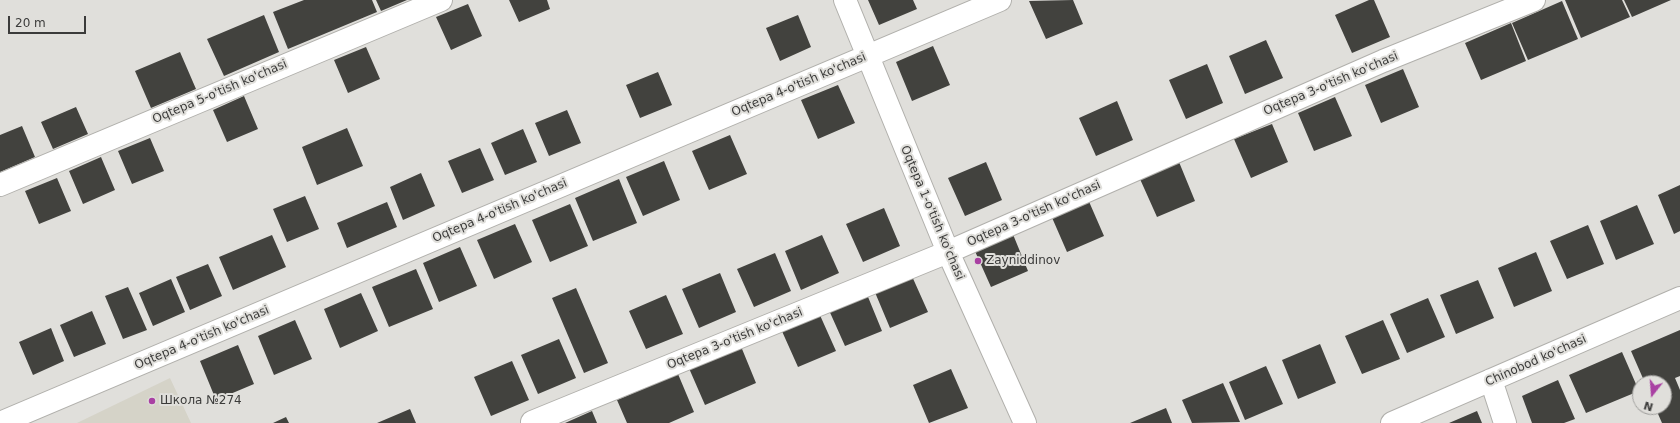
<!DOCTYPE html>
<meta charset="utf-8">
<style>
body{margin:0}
#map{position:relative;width:1680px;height:423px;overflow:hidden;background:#e0dfdb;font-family:"DejaVu Sans",sans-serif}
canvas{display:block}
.north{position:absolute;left:1632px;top:375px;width:40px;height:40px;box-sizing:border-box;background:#e0dfdb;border:1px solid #9e9d9b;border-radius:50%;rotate:197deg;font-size:11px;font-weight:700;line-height:16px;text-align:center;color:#3b3b3a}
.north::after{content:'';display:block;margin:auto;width:14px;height:18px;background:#a940a3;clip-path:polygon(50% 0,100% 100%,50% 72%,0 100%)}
.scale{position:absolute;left:8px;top:16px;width:78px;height:18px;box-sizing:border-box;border:2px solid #3b3b3a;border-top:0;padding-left:5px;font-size:12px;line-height:14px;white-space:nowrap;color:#3b3b3a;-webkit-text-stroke:3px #e0dfdb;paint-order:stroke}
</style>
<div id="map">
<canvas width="1680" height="423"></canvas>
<div class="north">N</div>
<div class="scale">20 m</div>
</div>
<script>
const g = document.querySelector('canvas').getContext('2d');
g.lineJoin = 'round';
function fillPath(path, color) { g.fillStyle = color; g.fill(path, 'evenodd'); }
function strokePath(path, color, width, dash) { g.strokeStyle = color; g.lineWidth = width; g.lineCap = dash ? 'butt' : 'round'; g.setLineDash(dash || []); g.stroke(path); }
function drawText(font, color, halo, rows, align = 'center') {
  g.font = font + ' "DejaVu Sans",sans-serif'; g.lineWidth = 4; g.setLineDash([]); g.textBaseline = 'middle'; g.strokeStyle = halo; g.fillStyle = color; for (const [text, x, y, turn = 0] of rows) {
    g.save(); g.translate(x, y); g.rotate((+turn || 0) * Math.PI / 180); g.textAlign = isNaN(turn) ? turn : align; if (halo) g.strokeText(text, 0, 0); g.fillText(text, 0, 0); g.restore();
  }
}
fillPath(new Path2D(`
 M 170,378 L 191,423 L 77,423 Z`), '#d5d3c8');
fillPath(new Path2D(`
 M 304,0 L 372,0 L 377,12 L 288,49 L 273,12 Z
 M 376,0 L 407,0 L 381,11 Z
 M 509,0 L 547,0 L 550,9 L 519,22 Z
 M 868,0 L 913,0 L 917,9 L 879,25 Z
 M 1073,0 L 1083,24 L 1046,39 L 1029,1 Z
 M 1369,0 L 1374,0 L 1390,37 L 1352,53 L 1335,15 Z
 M 1565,0 L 1622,0 L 1630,17 L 1581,38 Z
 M 1624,0 L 1671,0 L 1632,17 Z
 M 1562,1 L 1578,39 L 1528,60 L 1512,23 Z
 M 468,4 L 482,36 L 451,50 L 436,17 Z
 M 264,15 L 279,52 L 224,76 L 207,39 Z
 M 798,15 L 811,47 L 780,61 L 766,28 Z
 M 1511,23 L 1526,61 L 1481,80 L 1465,43 Z
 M 1266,40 L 1283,78 L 1245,94 L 1229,56 Z
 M 933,46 L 950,85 L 912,101 L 896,62 Z
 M 366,47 L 380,79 L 348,93 L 334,60 Z
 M 180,52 L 196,89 L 151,108 L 135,71 Z
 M 1207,64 L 1223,103 L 1186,119 L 1169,80 Z
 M 1403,69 L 1419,107 L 1381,123 L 1365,85 Z
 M 658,72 L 672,105 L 640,118 L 626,85 Z
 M 838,85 L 855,123 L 818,139 L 801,100 Z
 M 244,96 L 258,129 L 227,142 L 213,110 Z
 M 1335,97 L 1352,136 L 1314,151 L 1298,113 Z
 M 1117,101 L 1133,140 L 1096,156 L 1079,118 Z
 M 76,107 L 88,134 L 53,149 L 41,122 Z
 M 567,110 L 581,143 L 549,156 L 535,123 Z
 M 1272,124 L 1288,162 L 1251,178 L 1234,139 Z
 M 22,126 L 35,157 L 0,172 L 0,135 Z
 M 347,128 L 363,166 L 317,185 L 302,147 Z
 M 523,129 L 537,162 L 505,175 L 491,143 Z
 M 730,135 L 747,174 L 709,190 L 692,151 Z
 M 150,138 L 164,171 L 132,184 L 118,151 Z
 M 480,148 L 494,180 L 462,193 L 448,161 Z
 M 101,157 L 115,190 L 83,204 L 69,171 Z
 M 664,161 L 680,200 L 643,216 L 626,177 Z
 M 986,162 L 1002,200 L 965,216 L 948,178 Z
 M 1179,162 L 1195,201 L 1157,217 L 1140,179 Z
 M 421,173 L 435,206 L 403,220 L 390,187 Z
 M 57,178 L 71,211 L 39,224 L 25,191 Z
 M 619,179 L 637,223 L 593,241 L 575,198 Z
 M 1680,185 L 1680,231 L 1674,234 L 1658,195 Z
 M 305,196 L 319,229 L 287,242 L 273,209 Z
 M 1087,197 L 1104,236 L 1067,252 L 1050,213 Z
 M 387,202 L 397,227 L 347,248 L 337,223 Z
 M 570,204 L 588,246 L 550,262 L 532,220 Z
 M 1637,205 L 1654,244 L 1616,260 L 1600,221 Z
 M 884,208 L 900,246 L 863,262 L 846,224 Z
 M 515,224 L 532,262 L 494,279 L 477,240 Z
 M 1588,225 L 1604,264 L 1567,279 L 1550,241 Z
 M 1012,232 L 1028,271 L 991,287 L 974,249 Z
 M 272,235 L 286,267 L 233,290 L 219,257 Z
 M 822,235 L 839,273 L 801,290 L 785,251 Z
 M 460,247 L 477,286 L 439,302 L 423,263 Z
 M 1536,252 L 1552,291 L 1514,307 L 1498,268 Z
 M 775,253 L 791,291 L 754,307 L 737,269 Z
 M 208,264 L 222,296 L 190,310 L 176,277 Z
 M 416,269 L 433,309 L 389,327 L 372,287 Z
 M 720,273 L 736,312 L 699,328 L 682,289 Z
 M 911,274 L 928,312 L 890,328 L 874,290 Z
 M 171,279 L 185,312 L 153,326 L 139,293 Z
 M 1478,280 L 1494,318 L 1456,334 L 1440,295 Z
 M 128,287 L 147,330 L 123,339 L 105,296 Z
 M 576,288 L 608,363 L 584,373 L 552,298 Z
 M 866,292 L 882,331 L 845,346 L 828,308 Z
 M 361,293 L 378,331 L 340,348 L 324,309 Z
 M 666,295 L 683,334 L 646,349 L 629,311 Z
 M 1428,298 L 1445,337 L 1407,353 L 1390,314 Z
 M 92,311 L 106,344 L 74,357 L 60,325 Z
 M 819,313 L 836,351 L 798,367 L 781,329 Z
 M 295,320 L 312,359 L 274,375 L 258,336 Z
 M 1383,320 L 1400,359 L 1362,374 L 1345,336 Z
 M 51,328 L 64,361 L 33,375 L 19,342 Z
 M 1680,330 L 1680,376 L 1675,378 L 1680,390 L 1680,423 L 1662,423 L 1655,407 L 1664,407 L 1664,383 L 1645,383 L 1631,351 Z
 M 559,339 L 576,378 L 538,394 L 521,355 Z
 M 740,344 L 756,383 L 705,405 L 688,366 Z
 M 1320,344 L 1336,383 L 1298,399 L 1282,360 Z
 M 238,345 L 254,384 L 216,400 L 200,361 Z
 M 1622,352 L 1639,391 L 1586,413 L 1569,375 Z
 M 512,361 L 529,400 L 491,416 L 474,377 Z
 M 1266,366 L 1283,404 L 1245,420 L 1229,382 Z
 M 951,369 L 968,408 L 929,423 L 913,385 Z
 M 678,374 L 694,412 L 669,423 L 627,423 L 617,400 Z
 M 1558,380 L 1575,419 L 1564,423 L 1532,423 L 1522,396 Z
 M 1223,383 L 1240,422 L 1192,423 L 1182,400 Z
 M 1166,408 L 1172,423 L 1130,423 Z
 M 410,409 L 416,423 L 377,423 Z
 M 592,411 L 597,423 L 565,423 Z
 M 1477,411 L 1482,423 L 1449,423 Z
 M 286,417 L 289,423 L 273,423 Z`), '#42423e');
const minor = new Path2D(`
 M 845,0 L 948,252 L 1025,423
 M 0,185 L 441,0
 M 1491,380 L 1505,423
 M 532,422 L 948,252 L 1383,61 L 1534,0
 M 0,423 L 1000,0
 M 1392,423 L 1680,298`);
strokePath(minor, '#b1b0ac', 24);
strokePath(minor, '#fff', 22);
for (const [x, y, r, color] of [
 [978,261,4,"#a940a3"],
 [152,401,4,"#a940a3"]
]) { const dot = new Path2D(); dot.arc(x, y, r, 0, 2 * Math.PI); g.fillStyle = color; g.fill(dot); strokePath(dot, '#e0dfdb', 1.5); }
drawText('12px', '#3b3b3a', '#e0dfdb', [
 ["Oqtepa 3-o'tish ko'chasi",1331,84,-23],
 ["Oqtepa 4-o'tish ko'chasi",799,85,-23],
 ["Oqtepa 5-o'tish ko'chasi",220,92,-23],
 ["Oqtepa 4-o'tish ko'chasi",500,211,-23],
 ["Oqtepa 1-o'tish ko'chasi",932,213,67],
 ["Oqtepa 3-o'tish ko'chasi",1034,214,-24],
 ["Oqtepa 4-o'tish ko'chasi",202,338,-23],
 ["Oqtepa 3-o'tish ko'chasi",735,339,-22],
 ["Chinobod ko'chasi",1536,361,-24]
]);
drawText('12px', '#3b3b3a', '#e0dfdb', [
 ["Zayniddinov",986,261],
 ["Школа №274",160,401]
], 'left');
</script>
